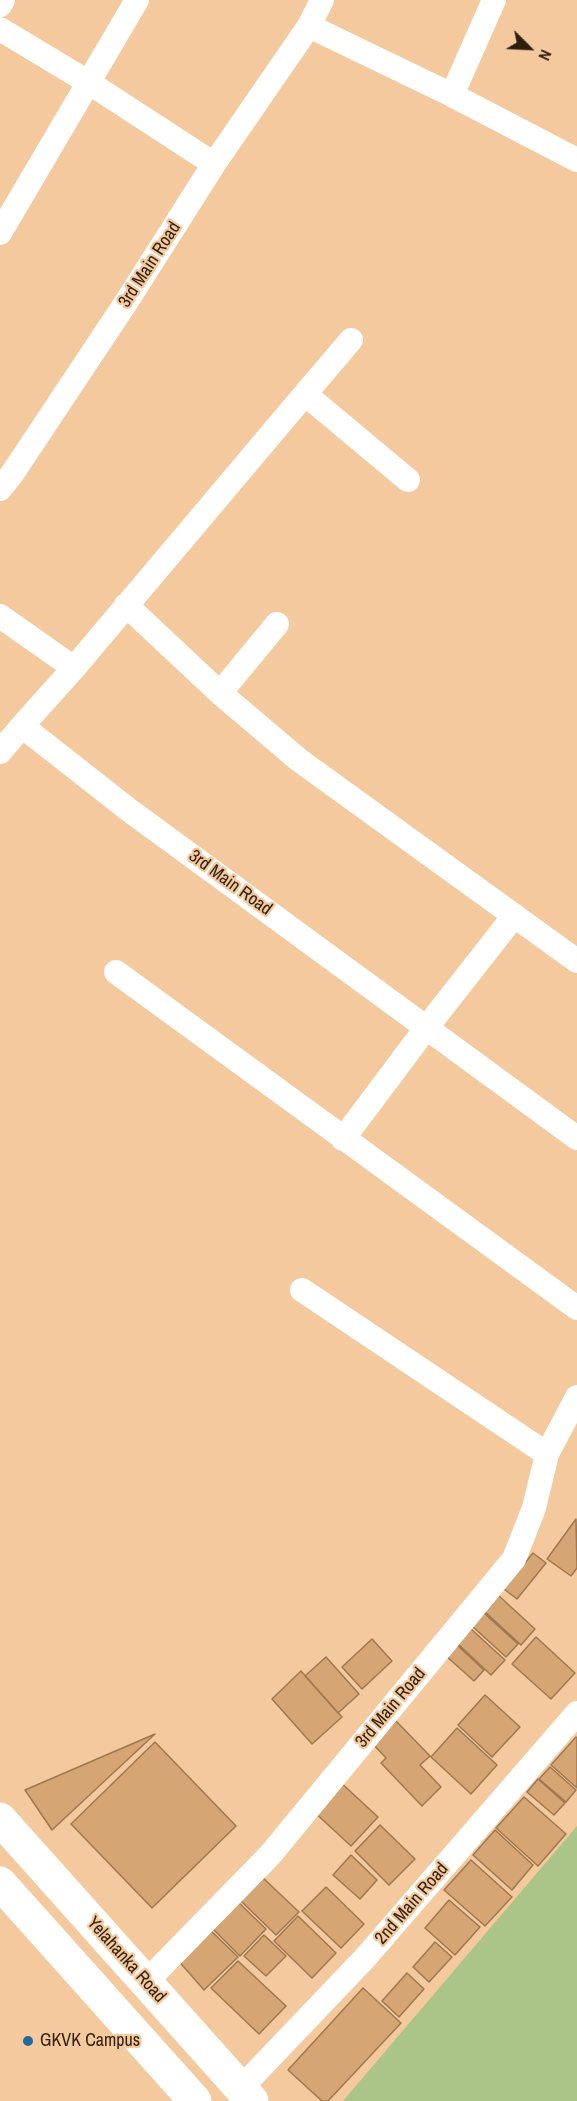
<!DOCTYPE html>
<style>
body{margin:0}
#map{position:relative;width:577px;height:2101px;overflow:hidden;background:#f4c99d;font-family:"Archivo Narrow",sans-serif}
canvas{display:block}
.north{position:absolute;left:499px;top:18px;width:60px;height:60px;-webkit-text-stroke:4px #f4c99d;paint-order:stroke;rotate:114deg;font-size:16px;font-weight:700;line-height:24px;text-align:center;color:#2f1f0e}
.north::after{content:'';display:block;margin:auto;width:21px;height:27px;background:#2f1f0e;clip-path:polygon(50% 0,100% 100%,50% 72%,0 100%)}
</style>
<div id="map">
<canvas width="577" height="2101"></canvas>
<div class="north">N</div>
</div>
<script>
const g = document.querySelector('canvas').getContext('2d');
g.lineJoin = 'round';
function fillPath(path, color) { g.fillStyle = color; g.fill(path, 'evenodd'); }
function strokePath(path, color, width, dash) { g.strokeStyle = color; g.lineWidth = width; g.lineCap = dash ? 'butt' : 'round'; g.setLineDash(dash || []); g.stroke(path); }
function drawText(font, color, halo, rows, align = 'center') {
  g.font = font + ' "Archivo Narrow",sans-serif'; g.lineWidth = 4.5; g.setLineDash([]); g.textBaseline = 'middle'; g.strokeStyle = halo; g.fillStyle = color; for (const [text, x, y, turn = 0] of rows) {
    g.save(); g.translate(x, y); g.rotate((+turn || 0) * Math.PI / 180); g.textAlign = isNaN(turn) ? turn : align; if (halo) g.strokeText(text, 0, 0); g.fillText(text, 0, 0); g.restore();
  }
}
fillPath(new Path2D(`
 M 577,1826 L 577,2101 L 343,2101 Z`), '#abc487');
const building = new Path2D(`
 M 576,1519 L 577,1568 L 571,1576 L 547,1559 Z
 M 533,1553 L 546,1563 L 517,1599 L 504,1589 Z
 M 498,1595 L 535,1629 L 521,1645 L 484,1611 Z
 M 484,1613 L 518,1644 L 506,1657 L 472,1626 Z
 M 471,1629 L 505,1660 L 491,1675 L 458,1644 Z
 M 536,1637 L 575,1673 L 551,1699 L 512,1664 Z
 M 372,1639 L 392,1661 L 362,1689 L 342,1667 Z
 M 457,1645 L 484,1670 L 474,1681 L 446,1656 Z
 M 326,1657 L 359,1694 L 338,1713 L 305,1676 Z
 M 301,1671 L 342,1717 L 312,1744 L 272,1699 Z
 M 485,1695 L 520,1727 L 492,1757 L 458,1725 Z
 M 396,1721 L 430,1756 L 420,1765 L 441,1787 L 422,1806 L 381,1763 L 386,1758 L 373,1744 Z
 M 457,1728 L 497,1765 L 471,1794 L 431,1757 Z
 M 155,1734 L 52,1830 L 25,1790 Z
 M 576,1737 L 577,1738 L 577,1788 L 551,1765 Z
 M 155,1742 L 236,1826 L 152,1908 L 71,1824 Z
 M 550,1767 L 576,1790 L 566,1802 L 539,1779 Z
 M 538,1779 L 565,1803 L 554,1815 L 527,1792 Z
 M 339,1781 L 378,1817 L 351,1846 L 312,1810 Z
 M 524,1797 L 566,1834 L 538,1866 L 496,1828 Z
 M 380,1825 L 415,1859 L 389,1885 L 355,1851 Z
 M 495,1830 L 533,1865 L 512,1890 L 473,1855 Z
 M 351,1855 L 377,1880 L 360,1899 L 333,1875 Z
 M 471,1860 L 512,1897 L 485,1926 L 444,1890 Z
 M 262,1877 L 299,1912 L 276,1935 L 240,1900 Z
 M 326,1887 L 364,1924 L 341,1948 L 302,1911 Z
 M 449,1900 L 480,1927 L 455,1955 L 425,1928 Z
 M 237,1901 L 266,1929 L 240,1956 L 211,1927 Z
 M 298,1916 L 336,1953 L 312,1978 L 274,1941 Z
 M 206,1926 L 238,1957 L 204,1990 L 176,1958 Z
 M 264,1935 L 286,1956 L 266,1976 L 244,1956 Z
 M 435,1942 L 452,1957 L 429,1982 L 413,1967 Z
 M 238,1961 L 286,2006 L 259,2034 L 211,1988 Z
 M 407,1973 L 424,1989 L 399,2017 L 382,2001 Z
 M 363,1988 L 401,2023 L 328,2101 L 322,2101 L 288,2070 Z`);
fillPath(building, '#d5a573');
strokePath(building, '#a0784f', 1.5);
strokePath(new Path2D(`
 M 322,0 L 309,26 L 452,95
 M 494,0 L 452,95 L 577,160
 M 0,5 L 3,0
 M 0,29 L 88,82 L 214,164 L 127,301 L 12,474 L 0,489
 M 214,164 L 309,26
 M 0,233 L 137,0
 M 305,394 L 351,340
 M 126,605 L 220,693
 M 0,616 L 74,668 L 22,726 L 129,810 L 577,1138
 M 277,624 L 220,693 L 299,760 L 577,961
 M 74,668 L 305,394 L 408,480
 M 0,752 L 22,726
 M 116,972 L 577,1308
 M 343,1139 L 427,1027 L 514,916
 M 302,1290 L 547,1454
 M 146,1982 L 270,1855 L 514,1559 L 534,1508 L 547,1454 L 577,1397
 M 241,2088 L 365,1958 L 577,1713`), '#fff', 24);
strokePath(new Path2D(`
 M 0,1819 L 252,2101
 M 0,1883 L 195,2101`), '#fff', 33);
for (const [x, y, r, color] of [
 [28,2041,6,"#25689d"]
]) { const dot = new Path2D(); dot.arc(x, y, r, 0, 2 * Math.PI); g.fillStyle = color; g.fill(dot); strokePath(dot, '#f4c99d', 2); }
drawText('18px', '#2f1f0e', '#f4c99d', [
 ["3rd Main Road",150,265,-57],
 ["3rd Main Road",230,883,36],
 ["3rd Main Road",391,1708,-50],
 ["2nd Main Road",412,1904,-49],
 ["Yelahanka Road",126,1960,48]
]);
drawText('18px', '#2f1f0e', '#f4c99d', [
 ["GKVK Campus",40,2041]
], 'left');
</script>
